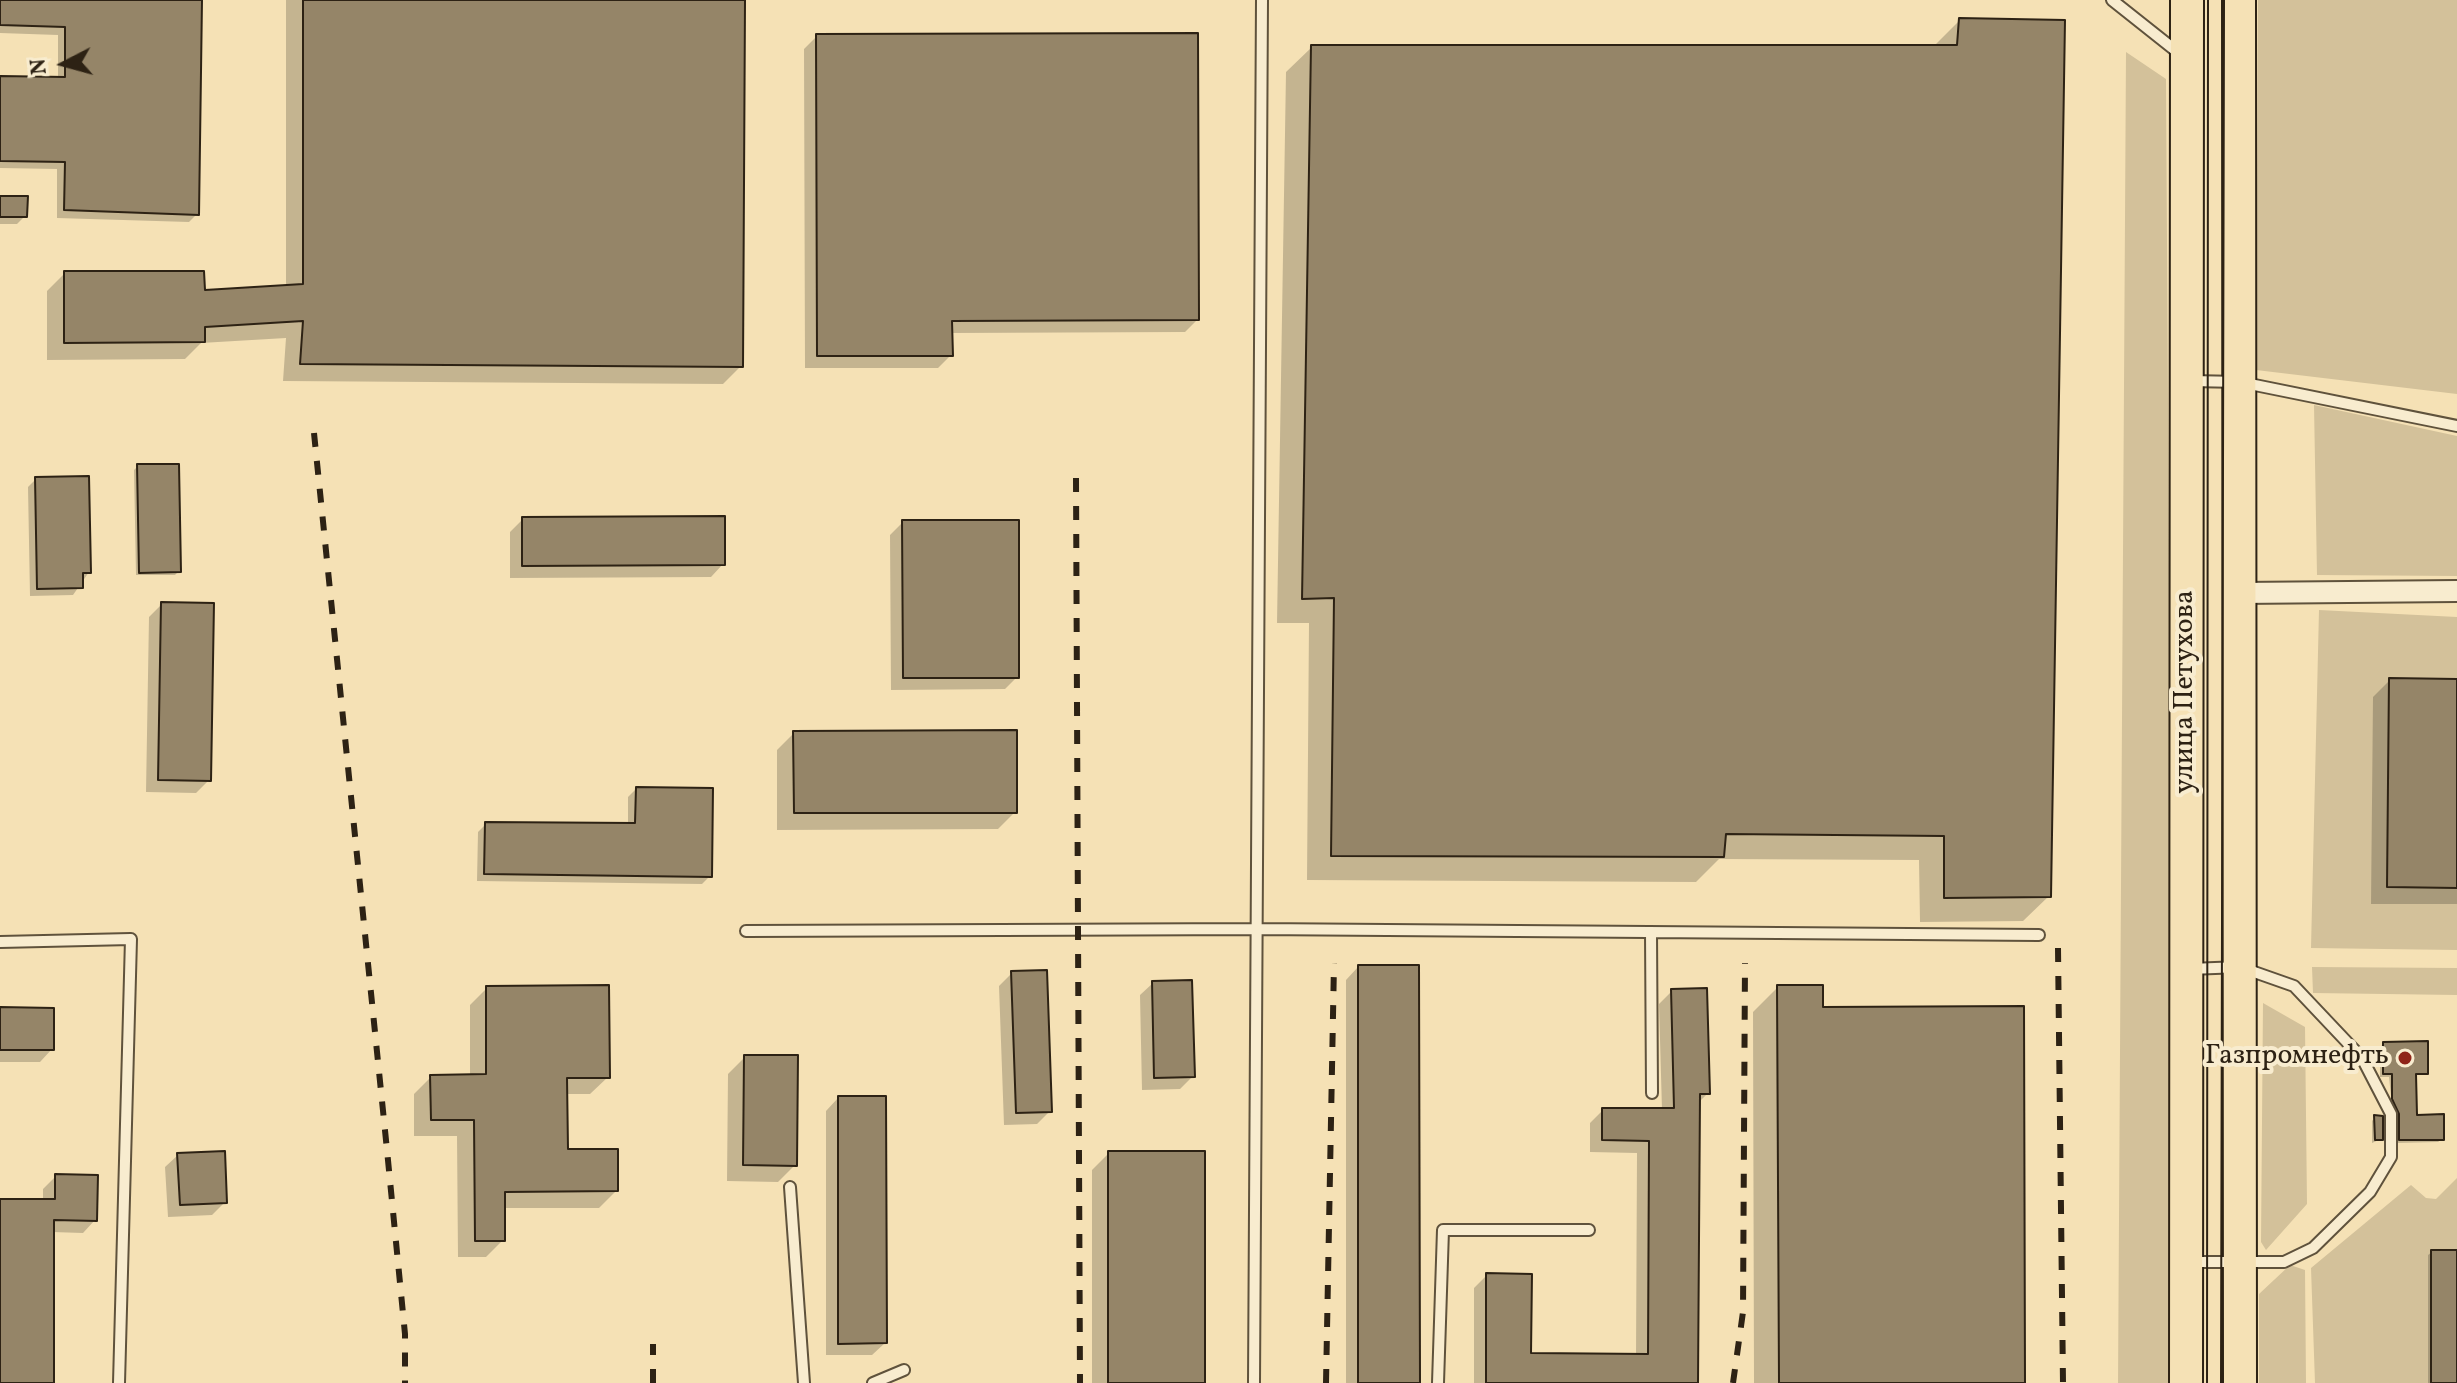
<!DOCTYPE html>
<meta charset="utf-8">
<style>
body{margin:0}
#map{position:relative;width:2457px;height:1383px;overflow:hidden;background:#f5e1b5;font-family:Vollkorn,serif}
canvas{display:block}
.north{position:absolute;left:24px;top:24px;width:80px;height:80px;-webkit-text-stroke:6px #f8eccf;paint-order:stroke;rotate:264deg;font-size:22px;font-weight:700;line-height:32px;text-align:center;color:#2d2214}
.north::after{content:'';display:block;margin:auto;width:28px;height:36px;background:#2d2214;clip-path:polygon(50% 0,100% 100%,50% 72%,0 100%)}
</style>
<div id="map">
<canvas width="2457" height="1383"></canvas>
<div class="north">N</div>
</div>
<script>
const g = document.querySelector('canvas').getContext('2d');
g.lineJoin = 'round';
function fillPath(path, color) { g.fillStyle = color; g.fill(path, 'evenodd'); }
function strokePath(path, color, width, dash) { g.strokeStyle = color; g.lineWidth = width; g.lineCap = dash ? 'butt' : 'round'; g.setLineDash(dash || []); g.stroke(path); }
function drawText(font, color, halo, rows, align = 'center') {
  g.font = font + ' Vollkorn,serif'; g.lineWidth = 8; g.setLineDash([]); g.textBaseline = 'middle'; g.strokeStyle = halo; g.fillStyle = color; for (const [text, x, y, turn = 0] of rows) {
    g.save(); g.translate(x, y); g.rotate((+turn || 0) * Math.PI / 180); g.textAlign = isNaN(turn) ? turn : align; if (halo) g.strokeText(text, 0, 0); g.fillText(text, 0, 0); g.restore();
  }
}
fillPath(new Path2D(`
 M 2258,0 L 2457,0 L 2457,394 L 2256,370 Z
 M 2126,52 L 2166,79 L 2174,1383 L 2118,1383 Z
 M 2314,405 L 2457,436 L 2457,576 L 2317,575 Z
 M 2319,610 L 2457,617 L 2457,950 L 2311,948 Z
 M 2312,967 L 2457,968 L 2457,995 L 2313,993 Z
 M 2263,1003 L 2305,1027 L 2307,1204 L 2266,1250 L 2261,1242 Z
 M 2457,1178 L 2457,1383 L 2315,1383 L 2311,1268 L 2411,1185 L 2426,1198 L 2436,1199 Z
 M 2290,1265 L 2305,1270 L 2306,1383 L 2259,1383 L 2259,1294 Z`), '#d3c19a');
fillPath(new Path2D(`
 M 0,0 L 200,0 L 197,214 L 189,222 L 57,218 L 57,169 L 0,168 L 0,78 L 58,79 L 58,35 L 0,33 Z
 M 286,0 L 743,0 L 741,366 L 723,384 L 283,381 L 286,338 L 201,343 L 185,359 L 47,360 L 47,291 L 65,273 L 203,293 L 286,287 Z
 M 1960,20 L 2049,896 L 2023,921 L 1920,922 L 1919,860 L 1719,859 L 1696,882 L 1307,880 L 1309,623 L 1277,623 L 1286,72 L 1312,47 L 1933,47 Z
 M 817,36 L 1197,320 L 1185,332 L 951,333 L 951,355 L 938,368 L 805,368 L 804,49 Z
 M 0,198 L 25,216 L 17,224 L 0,224 Z
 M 138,466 L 179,571 L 175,575 L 136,575 L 134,470 Z
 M 36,479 L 89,572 L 73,595 L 30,596 L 28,487 Z
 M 523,519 L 723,564 L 711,577 L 510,578 L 510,532 Z
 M 903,522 L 1017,677 L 1005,689 L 891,690 L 890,535 Z
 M 162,604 L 209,780 L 196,793 L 146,792 L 149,617 Z
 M 2390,680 L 2457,681 L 2457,904 L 2371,904 L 2373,697 Z
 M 794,733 L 1015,812 L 998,829 L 777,830 L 777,750 Z
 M 636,789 L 710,876 L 702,884 L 477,881 L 478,832 L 486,824 L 628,825 L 628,797 Z
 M 1358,967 L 1418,1383 L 1346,1383 L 1346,980 Z
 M 1012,973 L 1050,1111 L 1037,1124 L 1004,1125 L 999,986 Z
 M 1153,983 L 1193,1076 L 1180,1089 L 1142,1090 L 1140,995 Z
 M 1778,987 L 1821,1009 L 2023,1383 L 1754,1383 L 1753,1012 Z
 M 487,988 L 608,1077 L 590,1094 L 566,1094 L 566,1151 L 616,1191 L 599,1208 L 503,1208 L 503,1240 L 486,1257 L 458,1257 L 457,1136 L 414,1136 L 414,1094 L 431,1077 L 470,1077 L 470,1005 Z
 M 1672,991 L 1708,1093 L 1698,1103 L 1696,1383 L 1474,1383 L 1474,1288 L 1487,1275 L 1529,1355 L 1636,1356 L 1637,1153 L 1590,1152 L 1590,1123 L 1603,1110 L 1662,1110 L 1659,1004 Z
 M 0,1009 L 52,1049 L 40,1062 L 0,1062 Z
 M 2384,1044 L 2426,1073 L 2414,1076 L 2415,1117 L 2442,1139 L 2438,1142 L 2396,1143 L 2389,1077 L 2380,1077 L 2380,1047 Z
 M 745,1057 L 795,1165 L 778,1182 L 727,1181 L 728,1074 Z
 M 838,1098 L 885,1343 L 872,1355 L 826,1355 L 826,1111 Z
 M 2375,1117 L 2381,1139 L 2372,1143 L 2372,1121 Z
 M 1109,1153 L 1203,1383 L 1092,1383 L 1092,1170 Z
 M 178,1155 L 225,1202 L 212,1215 L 168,1217 L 165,1167 Z
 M 56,1176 L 95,1220 L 83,1233 L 52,1232 L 52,1383 L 0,1383 L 0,1201 L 43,1201 L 43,1189 Z
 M 2432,1252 L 2457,1252 L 2457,1383 L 2428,1383 L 2428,1255 Z`), '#0003');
const building = new Path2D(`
 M 0,0 L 202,0 L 199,215 L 64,210 L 65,162 L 0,161 L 0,76 L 65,77 L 65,27 L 0,25 Z
 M 303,0 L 745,0 L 743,367 L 300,364 L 303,321 L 205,327 L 205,342 L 64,343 L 64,271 L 204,271 L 205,290 L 303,284 Z
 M 1959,18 L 2065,20 L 2051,897 L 1944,898 L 1944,836 L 1726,834 L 1724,857 L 1331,856 L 1334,598 L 1302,599 L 1311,45 L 1957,45 Z
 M 1198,33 L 1199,320 L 952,321 L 953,356 L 817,356 L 816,34 Z
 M 0,196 L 28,196 L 27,217 L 0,217 Z
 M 137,464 L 179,464 L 181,572 L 139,573 Z
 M 89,476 L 91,573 L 83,573 L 83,588 L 37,589 L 35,477 Z
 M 725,516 L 725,565 L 522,566 L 522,517 Z
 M 902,520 L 1019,520 L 1019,678 L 903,678 Z
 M 161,602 L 214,603 L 211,781 L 158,780 Z
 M 2389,678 L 2457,679 L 2457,888 L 2387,887 Z
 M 1017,730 L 1017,813 L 794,813 L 793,731 Z
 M 636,787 L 713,788 L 712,877 L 484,874 L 485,822 L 635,823 Z
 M 1358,965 L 1419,965 L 1420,1383 L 1358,1383 Z
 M 1047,970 L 1052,1112 L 1016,1113 L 1011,971 Z
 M 1192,980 L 1195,1077 L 1154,1078 L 1152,981 Z
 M 609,985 L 610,1078 L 567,1078 L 568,1149 L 618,1149 L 618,1191 L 505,1192 L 505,1241 L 475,1241 L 474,1120 L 431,1120 L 430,1075 L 486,1074 L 486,986 Z
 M 1777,985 L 1823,985 L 1823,1007 L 2024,1006 L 2025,1383 L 1779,1383 Z
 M 1707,988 L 1710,1094 L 1700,1094 L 1698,1383 L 1486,1383 L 1486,1273 L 1532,1274 L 1531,1353 L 1648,1354 L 1649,1141 L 1602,1140 L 1602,1108 L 1674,1108 L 1671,989 Z
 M 0,1007 L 54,1008 L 54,1050 L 0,1050 Z
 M 2428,1041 L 2428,1074 L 2416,1074 L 2417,1115 L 2444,1114 L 2444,1140 L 2399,1140 L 2399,1114 L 2392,1099 L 2392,1074 L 2383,1074 L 2383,1042 Z
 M 744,1055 L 798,1055 L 797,1166 L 743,1165 Z
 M 838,1096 L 886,1096 L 887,1343 L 838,1344 Z
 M 2374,1115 L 2383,1116 L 2383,1140 L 2375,1140 Z
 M 225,1151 L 227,1203 L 180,1205 L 177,1153 Z
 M 1108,1151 L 1205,1151 L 1205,1383 L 1108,1383 Z
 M 55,1174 L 98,1175 L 97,1221 L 54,1220 L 54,1383 L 0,1383 L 0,1199 L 55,1199 Z
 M 2431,1250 L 2457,1250 L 2457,1383 L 2431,1383 Z`);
fillPath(building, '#958568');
strokePath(building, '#2d2214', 2);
const service = new Path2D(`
 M 2112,0 L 2180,54
 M 2191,381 L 2240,382 L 2457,426
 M 746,931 L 1257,929 L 2039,935
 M 1651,932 L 1652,1093
 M 0,942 L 131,939 L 119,1383
 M 790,1187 L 804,1383
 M 2189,1262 L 2284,1262 L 2313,1248 L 2370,1192 L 2391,1157 L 2391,1114 L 2362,1058 L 2294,986 L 2240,967 L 2190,969
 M 873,1383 L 904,1370
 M 1254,1383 L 1262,0
 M 1438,1383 L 1443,1230 L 1589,1230`);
const minor = new Path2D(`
 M 2240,593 L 2457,591`);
const trunk = new Path2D(`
 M 2239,0 L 2240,1383
 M 2186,1383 L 2187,0`);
strokePath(service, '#5f523c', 14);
strokePath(minor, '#5f523c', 24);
strokePath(trunk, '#2d2214', 36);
strokePath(service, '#f8eccf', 10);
strokePath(minor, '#f8eccf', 20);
strokePath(trunk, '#f5e1b5', 32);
strokePath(new Path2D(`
 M 2207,1383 L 2208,0
 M 2221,1383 L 2224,0`), '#2d2214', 2);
strokePath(new Path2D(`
 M 314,433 L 387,1150 L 405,1334 L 405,1383
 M 1076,478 L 1080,1383
 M 2058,948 L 2063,1383
 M 653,1383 L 653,1344
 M 1326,1383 L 1334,963
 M 1733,1383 L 1743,1312 L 1745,963`), '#2d2214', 6, [14, 14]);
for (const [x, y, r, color] of [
 [2405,1058,8,"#8f2418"]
]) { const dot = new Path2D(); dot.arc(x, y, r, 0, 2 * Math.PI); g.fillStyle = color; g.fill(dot); strokePath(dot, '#f8eccf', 3); }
drawText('28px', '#2d2214', '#f8eccf', [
 ["улица Петухова",2187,692,-90]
]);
drawText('28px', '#2d2214', '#f8eccf', [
 ["Газпромнефть",2389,1058]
], 'right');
</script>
